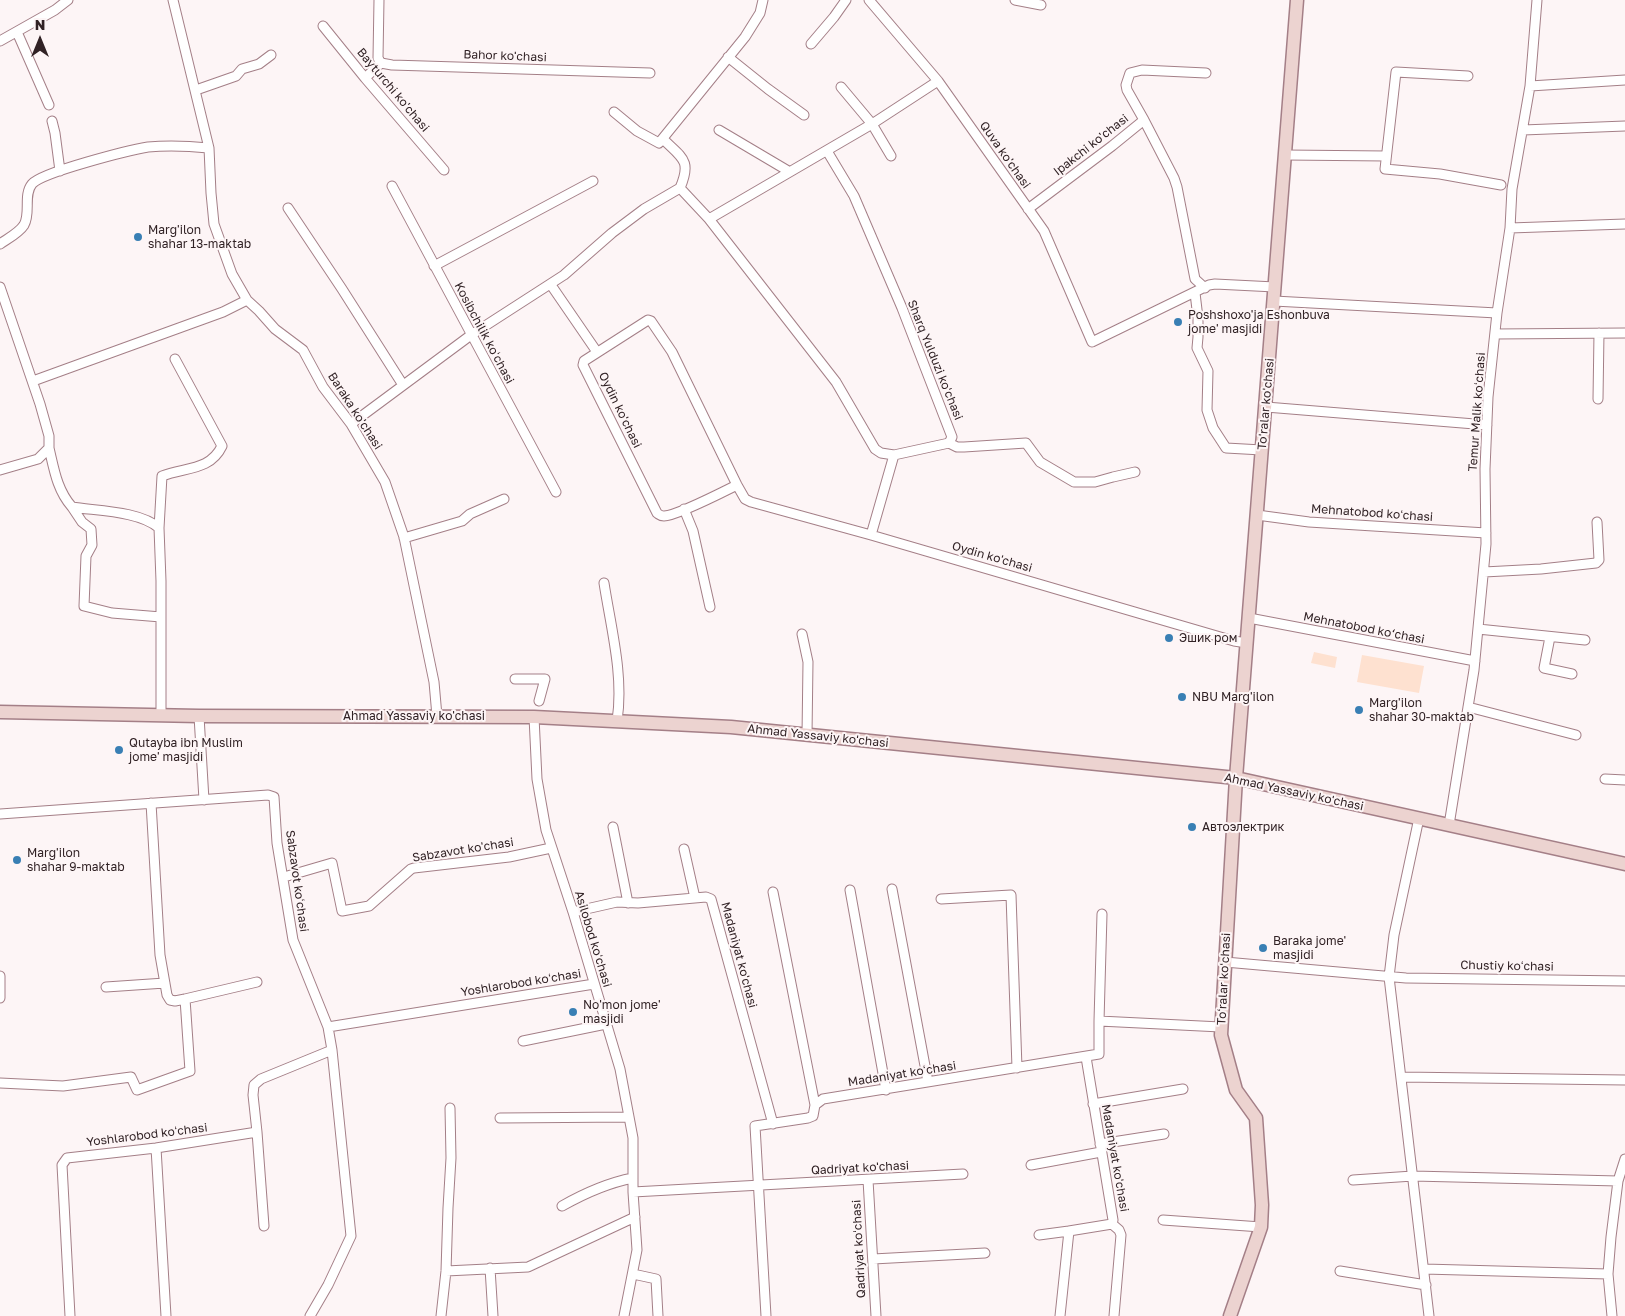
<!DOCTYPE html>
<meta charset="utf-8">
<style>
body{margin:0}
#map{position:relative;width:1625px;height:1316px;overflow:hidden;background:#fdf5f6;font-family:"Golos Text",sans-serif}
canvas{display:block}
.north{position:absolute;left:15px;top:15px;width:50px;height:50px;-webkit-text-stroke:4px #fdf5f6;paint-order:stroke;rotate:0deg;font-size:14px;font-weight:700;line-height:20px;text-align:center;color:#312225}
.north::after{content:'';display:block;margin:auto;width:18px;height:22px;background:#312225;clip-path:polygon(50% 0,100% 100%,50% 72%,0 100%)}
</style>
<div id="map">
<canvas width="1625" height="1316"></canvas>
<div class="north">N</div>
</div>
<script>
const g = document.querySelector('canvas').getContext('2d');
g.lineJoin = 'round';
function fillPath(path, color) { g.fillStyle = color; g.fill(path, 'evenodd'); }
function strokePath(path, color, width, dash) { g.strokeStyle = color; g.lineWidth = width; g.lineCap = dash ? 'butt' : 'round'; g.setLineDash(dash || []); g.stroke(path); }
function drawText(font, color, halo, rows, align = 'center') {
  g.font = font + ' "Golos Text",sans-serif'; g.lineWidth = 4; g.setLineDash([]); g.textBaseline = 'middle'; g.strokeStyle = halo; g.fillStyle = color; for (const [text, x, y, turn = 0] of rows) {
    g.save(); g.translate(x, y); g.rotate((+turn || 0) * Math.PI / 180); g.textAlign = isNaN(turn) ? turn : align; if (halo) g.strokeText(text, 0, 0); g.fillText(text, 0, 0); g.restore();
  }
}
fillPath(new Path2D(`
 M 1314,652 L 1337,657 L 1335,668 L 1311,663 Z
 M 1362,655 L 1424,666 L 1419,693 L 1357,682 Z`), '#fee1d0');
const street = new Path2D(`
 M 173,0 L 209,148 L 211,193 L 214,224 L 232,274 L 247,300 L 259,311 L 275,329 L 303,350 L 323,387 L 351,424 L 385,482 L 404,537 L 434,682 L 437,716
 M 379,0 L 378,58 L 381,63
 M 869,0 L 938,81 L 1044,231 L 1092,342 L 1209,285 L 1215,284 L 1275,287
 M 1015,0 L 1041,5
 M 323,26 L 365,78 L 444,170
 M 17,32 L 49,105
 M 0,41 L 55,10 L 68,0
 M 811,44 L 834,17 L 846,0
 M 728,57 L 768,89 L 804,115
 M 1468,76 L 1396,72 L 1385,169 L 1440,174 L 1501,185
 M 365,78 L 381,63 L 392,65 L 650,73
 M 1530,86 L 1625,80
 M 841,87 L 872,124 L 891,156
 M 196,90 L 236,76 L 242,69 L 259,64 L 271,55
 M 614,112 L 637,131 L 659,143 L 745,37 L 760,13 L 763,0
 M 1144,120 L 1127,90 L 1126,85 L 1130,73 L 1142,70 L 1206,73
 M 52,121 L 55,133 L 60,171
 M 719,130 L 790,172
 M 1523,130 L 1625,126
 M 1285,155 L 1386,156
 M 392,186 L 556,492
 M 680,188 L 709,219 L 872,124 L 938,81
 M 288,208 L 342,289 L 403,385
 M 1028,209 L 1112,146 L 1144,120 L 1174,178 L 1177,187 L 1195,279 L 1205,288
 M 709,219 L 836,382 L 875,449 L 881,453 L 894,455 L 949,443 L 952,437 L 902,308 L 854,196 L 827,151
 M 1510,228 L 1625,224
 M 0,244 C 7,239 19,233 24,225 C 31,213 23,195 32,184 C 42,172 130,150 148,147 C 169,145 189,146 209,148
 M 434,266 L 593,181
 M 551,285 L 597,352
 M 0,287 L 40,404 L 49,436 L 49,448 L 38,459 L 0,470
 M 1195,293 L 1198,318 L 1198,337 L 1197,348 L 1208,371 L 1207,410 L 1213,428 L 1226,448 L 1262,450
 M 1274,301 L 1497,313
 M 1495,334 L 1625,333
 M 33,381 L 223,312 L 247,300
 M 1598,399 L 1599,333
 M 1266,407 L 1487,425
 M 351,424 L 471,335 L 564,275 L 612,233 L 644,209 L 680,188 C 692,160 682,158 663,139
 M 949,443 L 957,447 L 964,447 L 1026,443 L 1040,462 L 1074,482 L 1095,482 L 1113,477 L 1135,472
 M 49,448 C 54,469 57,490 72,507 C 97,511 140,511 159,528 L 161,581 L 161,715
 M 737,485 C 723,492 676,516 664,516 C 660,516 660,515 657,513 L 583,365 L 584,361 L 648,320 L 651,321 L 672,352 L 737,485 L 745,499 L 751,502 L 871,535 L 1234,641 L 1247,643
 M 72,507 L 82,522 L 91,529 L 92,545 L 86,556 L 84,606 L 112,613 L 161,617
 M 684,509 L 693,531 L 710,607
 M 1257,515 L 1309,522 L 1486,533
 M 159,528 L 162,476 C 185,467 210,471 222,446 L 175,359
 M 871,535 L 894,455
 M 404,538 L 462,521 L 470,514 L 504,499
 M 1484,572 L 1541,569 L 1596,563 L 1599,560 L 1597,522
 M 604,583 C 611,628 624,676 617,721
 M 1249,618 L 1475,661
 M 1478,629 L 1585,640
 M 802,634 L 808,662 L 807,735
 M 1550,637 L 1544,668 L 1572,674
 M 515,679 L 545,679 L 539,701
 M 1468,707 L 1576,735
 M 199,716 L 204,800
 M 534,717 L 537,779 L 546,830 L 573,912 L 620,1069 L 633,1138 L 633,1192 L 637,1250 L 624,1316
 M 1605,779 L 1625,780
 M 151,803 L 160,955 L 167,995 L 170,1000 L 175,1001 L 185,999 L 257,982
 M 0,814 L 268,795 L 274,797 L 277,843 L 293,940 L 328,1027
 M 1419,818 L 1394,935 L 1389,977 L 1429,1316
 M 1449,825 L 1474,670 L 1486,544 L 1485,469 L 1488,397 L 1497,313 L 1510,228 L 1512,189 L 1530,86 L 1537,0
 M 613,827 L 628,903
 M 684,849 L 695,898
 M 284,877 L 332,863 L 342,911 L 369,906 L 411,869 L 414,868 L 509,857 L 551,848
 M 892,889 L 928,1082
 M 850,890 L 886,1090
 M 773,892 L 815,1105
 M 941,899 L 1011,895 L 1017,1068
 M 573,912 L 617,902 L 638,903 L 706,897 L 711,899 L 773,1124
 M 1225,962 L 1406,978 L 1625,981
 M 0,976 L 0,998
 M 106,987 L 165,983
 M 1099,1021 L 1102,914
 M 523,1041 L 606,1024
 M 1401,1077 L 1625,1080
 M 0,1083 L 63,1086 L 131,1077 L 137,1090 L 190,1071 L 185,999
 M 1093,1104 L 1183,1089
 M 500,1118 L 629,1117
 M 257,1132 L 264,1226
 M 1100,1144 L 1164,1134
 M 156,1148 L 166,1316
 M 1031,1165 L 1101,1152
 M 868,1180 L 876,1316
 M 1353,1180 L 1413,1176 L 1618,1181
 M 633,1192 L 963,1174
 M 562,1206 C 585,1193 607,1183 633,1178
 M 1163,1220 L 1261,1227
 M 1112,1224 L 1119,1230 L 1121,1235 L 1114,1316
 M 1039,1235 L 1069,1231
 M 873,1259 L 985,1253
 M 490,1268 L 493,1316
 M 1424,1269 L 1608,1274
 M 446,1271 L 528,1267 L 635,1217
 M 1340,1271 L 1426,1285
 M 633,1274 L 656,1279 L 658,1316
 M 70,1316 L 62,1165 L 67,1158 L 156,1148 L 257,1132 L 253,1095 L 254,1085 L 261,1079 L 332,1050
 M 310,1316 L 328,1285 L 351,1236 L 332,1050 L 328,1027 L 594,984
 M 441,1316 L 446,1271 L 448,1208 L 451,1158 L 450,1108
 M 766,1316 L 755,1126 L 808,1118 L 813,1116 L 815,1105 L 823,1099 L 1099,1054 L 1099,1021 L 1221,1027
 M 1060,1316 L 1069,1231 L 1112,1224 L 1113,1220 L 1086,1057
 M 1612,1316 L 1608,1274 L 1611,1237 L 1618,1181 L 1625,1159`);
const secondary = new Path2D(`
 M 0,712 L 199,716 L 534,717 L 731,727 L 1236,778 L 1625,864
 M 1230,1316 L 1261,1227 L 1262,1205 L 1256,1118 L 1236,1090 L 1221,1035 L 1236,778 L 1297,0`);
strokePath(street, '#a47f87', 11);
strokePath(secondary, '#a47f87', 15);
strokePath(street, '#fff', 9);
strokePath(secondary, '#ecd3d0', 12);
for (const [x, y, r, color] of [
 [138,237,5,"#397fb4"],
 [1178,322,5,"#397fb4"],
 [1169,638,5,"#397fb4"],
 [1182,697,5,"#397fb4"],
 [1359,710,5,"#397fb4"],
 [119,750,5,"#397fb4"],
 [1192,827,5,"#397fb4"],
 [17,860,5,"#397fb4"],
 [1263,948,5,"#397fb4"],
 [573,1012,5,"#397fb4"]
]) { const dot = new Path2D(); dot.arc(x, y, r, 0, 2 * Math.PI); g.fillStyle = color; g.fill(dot); strokePath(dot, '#fdf5f6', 2); }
drawText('12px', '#312225', '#fdf5f6', [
 ["Bahor ko'chasi",505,56,2],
 ["Bayturchi ko'chasi",393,90,50],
 ["Ipakchi ko'chasi",1091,145,-38],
 ["Quva ko'chasi",1005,155,55],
 ["Kosibchilik koʻchasi",484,333,62],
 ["Sharq Yulduzi koʻchasi",935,360,68],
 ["To'ralar ko'chasi",1266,404,-85],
 ["Oydin ko'chasi",620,410,64],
 ["Baraka ko'chasi",355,411,57],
 ["Temur Malik koʻchasi",1477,412,-86],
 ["Mehnatobod koʻchasi",1372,513,4],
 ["Oydin ko'chasi",992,557,16],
 ["Mehnatobod ko‘chasi",1364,628,11],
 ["Ahmad Yassaviy ko'chasi",414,716],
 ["Ahmad Yassaviy ko'chasi",818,736,6],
 ["Ahmad Yassaviy ko'chasi",1294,792,12],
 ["Sabzavot ko'chasi",463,850,-9],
 ["Sabzavot koʻchasi",297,881,82],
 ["Asilobod koʻchasi",593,939,73],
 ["Madaniyat ko'chasi",739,955,75],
 ["Chustiy koʻchasi",1507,966,1],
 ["Toʻralar koʻchasi",1224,979,-87],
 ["Yoshlarobod koʻchasi",521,983,-9],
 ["Madaniyat koʻchasi",902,1074,-9],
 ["Yoshlarobod koʻchasi",147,1135,-7],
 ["Madaniyat ko'chasi",1115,1158,80],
 ["Qadriyat ko'chasi",860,1168,-3],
 ["Qadriyat koʻchasi",859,1249,-93]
]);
drawText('12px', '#312225', '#fdf5f6', [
 ["Marg'ilon",148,230],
 ["shahar 13-maktab",148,244],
 ["Poshshoxo'ja Eshonbuva",1188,315],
 ["jome' masjidi",1188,329],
 ["Эшик ром",1179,638],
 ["NBU Marg'ilon",1192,697],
 ["Marg'ilon",1369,703],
 ["shahar 30-maktab",1369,717],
 ["Qutayba ibn Muslim",129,743],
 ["jome' masjidi",129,757],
 ["Автоэлектрик",1202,827],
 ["Marg'ilon",27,853],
 ["shahar 9-maktab",27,867],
 ["Baraka jome'",1273,941],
 ["masjidi",1273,955],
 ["No'mon jome'",583,1005],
 ["masjidi",583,1019]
], 'left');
</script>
